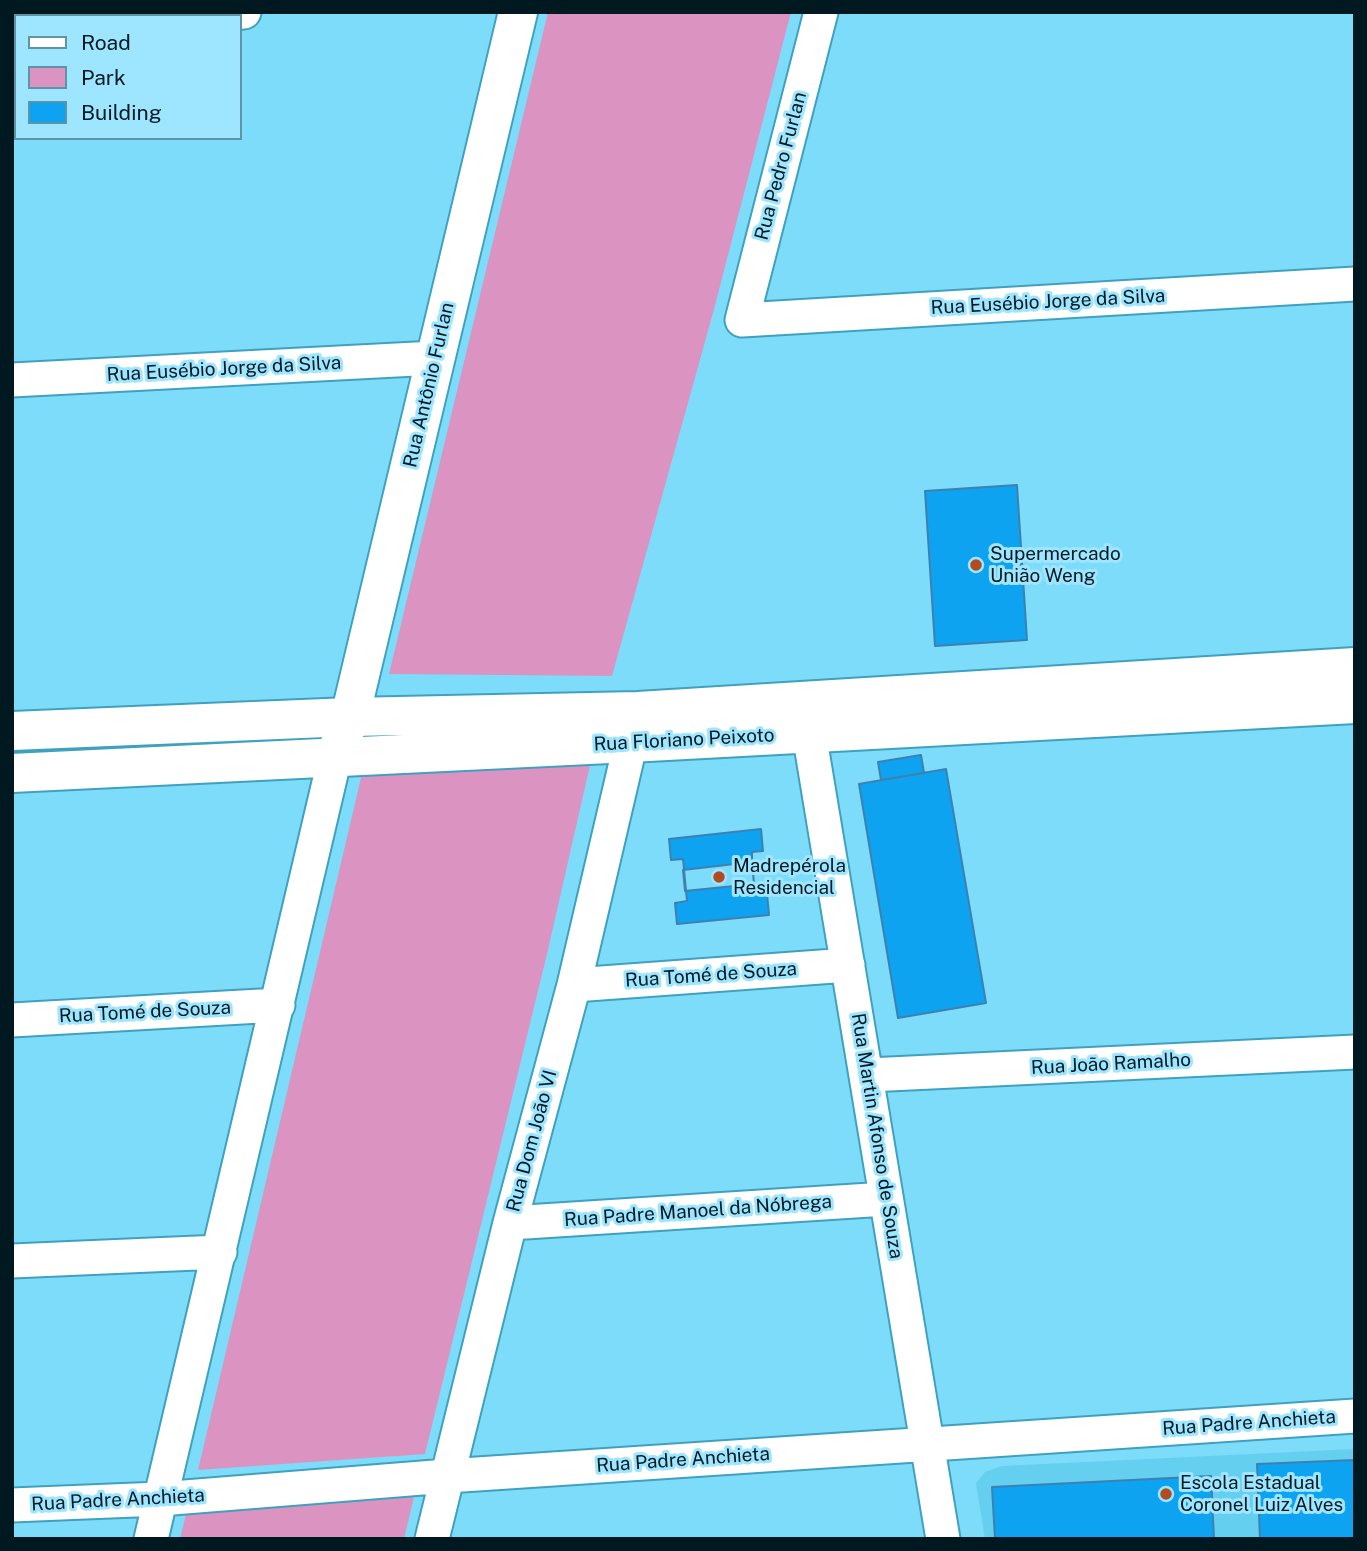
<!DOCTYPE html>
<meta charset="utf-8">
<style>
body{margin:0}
#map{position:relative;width:1367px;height:1551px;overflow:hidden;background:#7ddcfa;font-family:"Public Sans",sans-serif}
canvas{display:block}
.frame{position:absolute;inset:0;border:14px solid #001820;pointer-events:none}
.legend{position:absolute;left:14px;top:14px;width:228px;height:126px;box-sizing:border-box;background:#9ee6ff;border:2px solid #5f94a6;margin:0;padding:9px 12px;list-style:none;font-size:21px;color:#001820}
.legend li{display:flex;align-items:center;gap:14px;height:35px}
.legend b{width:35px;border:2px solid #5f94a6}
</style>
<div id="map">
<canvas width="1367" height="1551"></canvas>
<div class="frame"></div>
<ul class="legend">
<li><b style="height:9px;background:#fff"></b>Road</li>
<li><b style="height:19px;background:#db94c1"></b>Park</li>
<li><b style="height:19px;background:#0ea3f1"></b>Building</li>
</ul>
</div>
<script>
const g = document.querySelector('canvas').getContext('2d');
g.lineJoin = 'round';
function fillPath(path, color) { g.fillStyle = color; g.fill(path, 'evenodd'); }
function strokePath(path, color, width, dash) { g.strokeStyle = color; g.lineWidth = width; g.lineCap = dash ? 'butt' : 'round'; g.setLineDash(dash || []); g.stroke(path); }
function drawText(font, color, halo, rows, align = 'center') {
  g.font = font + ' "Public Sans",sans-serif'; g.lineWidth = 6; g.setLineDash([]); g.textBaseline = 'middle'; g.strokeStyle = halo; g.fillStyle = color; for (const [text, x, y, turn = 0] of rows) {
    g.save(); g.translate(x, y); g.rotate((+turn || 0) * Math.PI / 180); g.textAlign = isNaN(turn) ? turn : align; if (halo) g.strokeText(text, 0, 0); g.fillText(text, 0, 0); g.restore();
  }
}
fillPath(new Path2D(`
 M 1355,1449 L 1355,1539 L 985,1539 L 976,1483 L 985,1472 L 1002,1466 Z`), '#65cff0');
fillPath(new Path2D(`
 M 548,12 L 791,12 L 713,313 L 612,676 L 389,674 Z
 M 591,761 L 547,954 L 425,1454 L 198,1470 L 364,765 Z
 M 414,1497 L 404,1539 L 180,1539 L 186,1514 Z`), '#db94c1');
const building = new Path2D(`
 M 1017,485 L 1027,640 L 935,646 L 925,491 Z
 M 921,755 L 924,773 L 881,780 L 878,762 Z
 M 946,769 L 986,1003 L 898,1018 L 859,784 Z
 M 761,829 L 763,851 L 752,852 L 752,862 L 755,894 L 767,893 L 769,915 L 677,924 L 675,903 L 687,901 L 683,859 L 671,860 L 669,839 Z
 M 752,862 L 754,884 L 685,891 L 683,870 Z
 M 1355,1460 L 1355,1539 L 1260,1539 L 1257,1464 Z
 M 1211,1476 L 1214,1539 L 995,1539 L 992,1487 Z`);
fillPath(building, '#0ea3f1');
strokePath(building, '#3d81b0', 2);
const minor = new Path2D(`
 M 821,12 L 742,320 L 1355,284
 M 180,16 L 244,12
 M 12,25 L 16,25
 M 12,380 L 435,358
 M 807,709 L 809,733 L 943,1539
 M 574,985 L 848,965
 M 12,1020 L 278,1005
 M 868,1075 L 1355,1052
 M 510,1223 L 886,1199
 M 12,1261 L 220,1252
 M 12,1505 L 160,1499 L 447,1476 L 1355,1416
 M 151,1539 L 335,757
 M 432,1539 L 510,1223 L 574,985 L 636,720`);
const tertiary = new Path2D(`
 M 335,757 L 350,717 L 518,12`);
const secondary = new Path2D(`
 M 12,731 L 350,717 L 638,711 L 1355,667
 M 12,773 L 630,743 L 1355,704`);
strokePath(minor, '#40a1be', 37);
strokePath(tertiary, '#40a1be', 42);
strokePath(secondary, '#40a1be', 42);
strokePath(minor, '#fff', 33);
strokePath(tertiary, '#fff', 38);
strokePath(secondary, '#fff', 38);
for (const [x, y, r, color] of [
 [976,565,7,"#b14b20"],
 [719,877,7,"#b14b20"],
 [1166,1494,7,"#b14b20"]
]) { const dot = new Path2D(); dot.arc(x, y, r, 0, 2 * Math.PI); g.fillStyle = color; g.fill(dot); strokePath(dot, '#9ee6ff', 2.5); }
drawText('19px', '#001820', '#9ee6ff', [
 ["Rua Pedro Furlan",781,166,-75],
 ["Rua Eusébio Jorge da Silva",1048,302,-3],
 ["Rua Eusébio Jorge da Silva",224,369,-3],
 ["Rua Antônio Furlan",429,385,-77],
 ["Rua Floriano Peixoto",684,740,-3],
 ["Rua Tomé de Souza",711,975,-4],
 ["Rua Tomé de Souza",145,1012,-3],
 ["Rua João Ramalho",1111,1064,-3],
 ["Rua Martin Afonso de Souza",877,1136,81],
 ["Rua Dom João VI",532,1141,-75],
 ["Rua Padre Manoel da Nóbrega",698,1211,-4],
 ["Rua Padre Anchieta",1249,1423,-4],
 ["Rua Padre Anchieta",683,1460,-4],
 ["Rua Padre Anchieta",118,1500,-3]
]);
drawText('19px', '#001820', '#9ee6ff', [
 ["Supermercado",990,554],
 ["União Weng",990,576],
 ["Madrepérola",733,866],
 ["Residencial",733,888],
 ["Escola Estadual",1180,1483],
 ["Coronel Luiz Alves",1180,1505]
], 'left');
</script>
